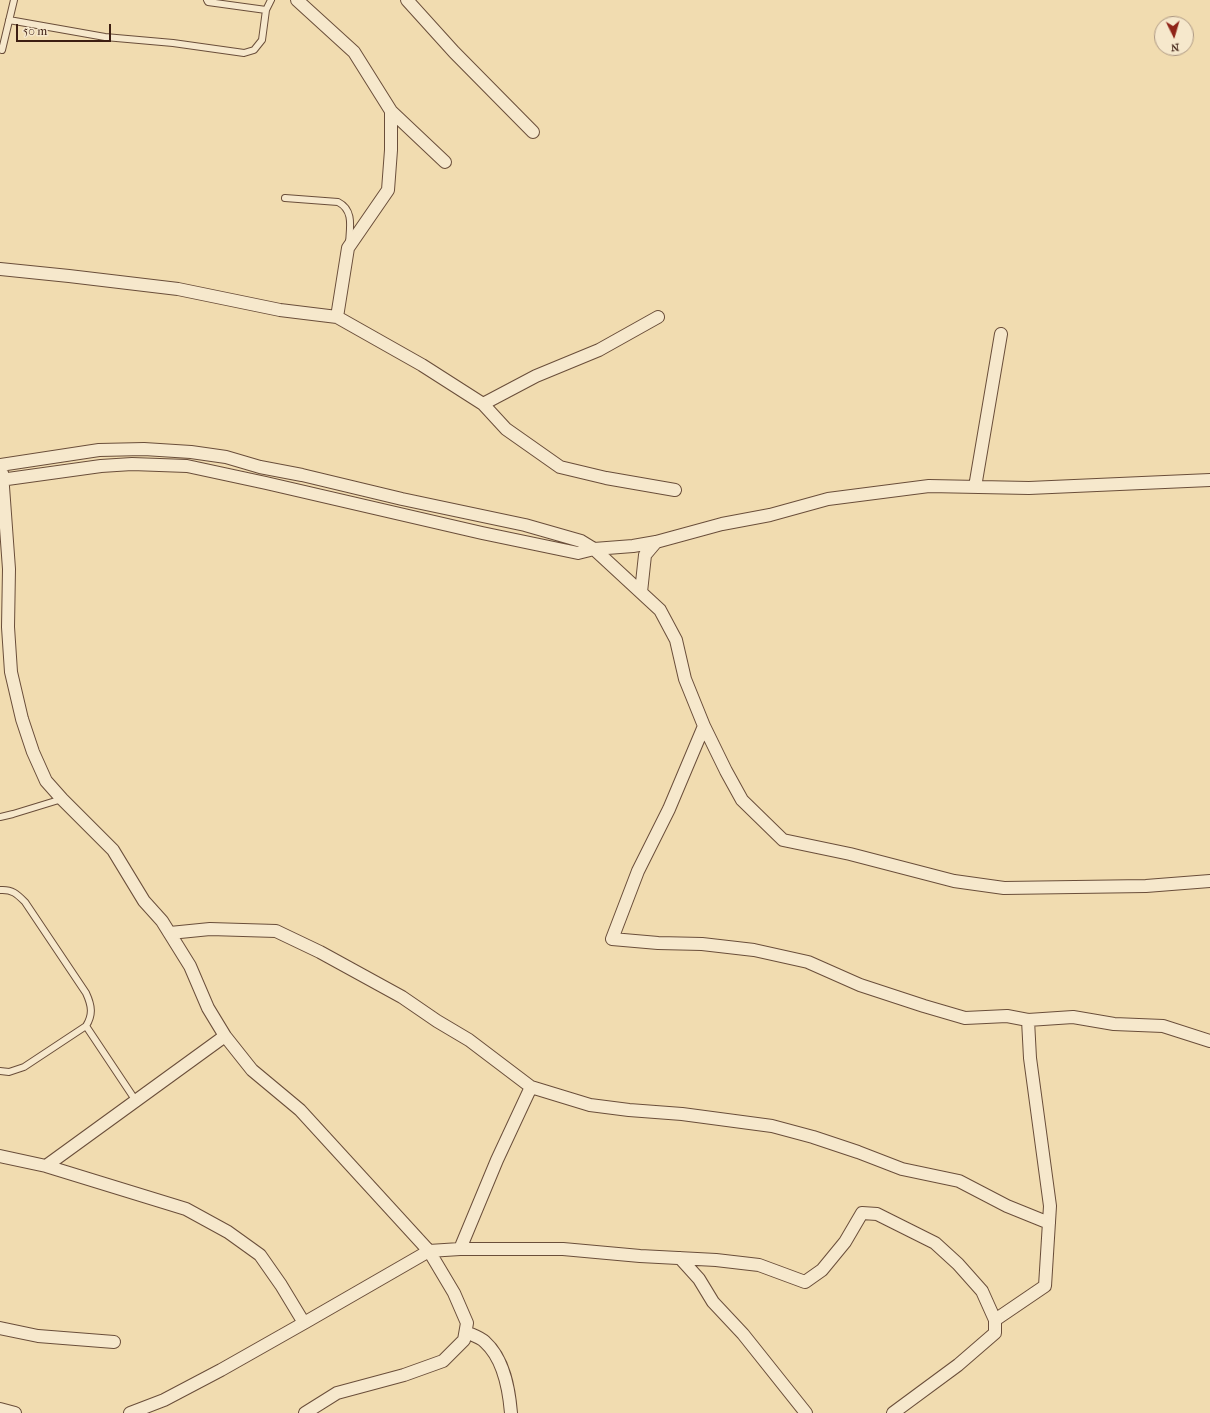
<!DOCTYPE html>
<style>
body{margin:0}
#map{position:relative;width:1210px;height:1413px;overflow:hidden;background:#f1dcb0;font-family:"IM FELL French Canon",serif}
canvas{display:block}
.north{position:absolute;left:1154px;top:16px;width:40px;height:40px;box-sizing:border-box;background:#f6e8cc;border:1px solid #ac9782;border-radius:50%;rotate:175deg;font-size:11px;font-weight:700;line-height:16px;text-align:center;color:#3d1e12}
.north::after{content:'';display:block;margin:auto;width:14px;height:18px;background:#8f2418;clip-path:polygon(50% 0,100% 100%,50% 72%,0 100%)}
.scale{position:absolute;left:16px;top:24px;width:95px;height:18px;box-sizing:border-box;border:2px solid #3d1e12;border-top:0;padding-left:5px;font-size:12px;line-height:14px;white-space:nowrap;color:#3d1e12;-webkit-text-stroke:3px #f6e8cc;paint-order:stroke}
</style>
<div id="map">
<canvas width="1210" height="1413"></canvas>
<div class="north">N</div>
<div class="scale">50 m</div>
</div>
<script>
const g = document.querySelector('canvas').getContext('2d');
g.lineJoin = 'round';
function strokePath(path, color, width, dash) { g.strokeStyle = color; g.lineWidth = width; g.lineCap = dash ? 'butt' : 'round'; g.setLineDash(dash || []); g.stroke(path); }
const lane = new Path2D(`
 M 207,0 L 208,2 L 266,10
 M 9,20 L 105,37 L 173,43 L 244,53 L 254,50 L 262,40 L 266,10 L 271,0
 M 2,50 L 14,0
 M 285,198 L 338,202 C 354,210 350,227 349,243
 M 0,817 L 13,814 L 62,799
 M 0,890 C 12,889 17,894 25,902 L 86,993 C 92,1006 93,1015 86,1026 L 24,1067 L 9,1072 L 0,1071
 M 86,1026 L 136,1101`);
const street = new Path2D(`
 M 297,0 L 354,52 L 391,111 L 391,150 L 388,190 L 348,248 L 337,317
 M 407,0 L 454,52 L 533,132
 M 391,111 L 445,162
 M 0,269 L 69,276 L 178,289 L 280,310 L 337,317 L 422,365 L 483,404 L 506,429 L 560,467 L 606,478 L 675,490
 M 483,404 L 536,376 L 599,350 L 658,317
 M 0,465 L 99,450 L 144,449 L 191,452 L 226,457 L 260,467 L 302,475 L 402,499 L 525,525 L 581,541 L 594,549 L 660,610 L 676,640 L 685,679 L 704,726 L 669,809 L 638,871 L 612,939 L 658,943 L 702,944 L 754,950 L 808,962 L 860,985 L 924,1006 L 965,1018 L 1007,1016 L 1028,1020 L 1073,1017 L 1114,1024 L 1163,1026 L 1210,1041
 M 2,473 L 9,569 L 8,627 L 11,672 L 22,719 L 33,752 L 46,781 L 62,799 L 113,850 L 144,901 L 162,921 L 190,966 L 208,1008 L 225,1036
 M 0,480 L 101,466 L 132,464 L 187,466 L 266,483 L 482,533 L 578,553 L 594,549 L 633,546 L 656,542 L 722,524 L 770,515 L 828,499 L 929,486 L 1029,488 L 1210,480
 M 975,487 L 1001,334
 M 641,592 L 645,555 L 656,542
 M 704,726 L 726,771 L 742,800 L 783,840 L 850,854 L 954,881 L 1004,888 L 1146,886 L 1210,881
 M 170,933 L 210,929 L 276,931 L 320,952 L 402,997 L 437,1021 L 469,1040 L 531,1087 L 590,1105 L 629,1110 L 682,1114 L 772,1126 L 813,1137 L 858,1152 L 902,1169 L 959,1181 L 1007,1206 L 1049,1223
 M 0,1156 L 46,1166 L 186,1209 L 228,1232 L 260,1255 L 281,1285 L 304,1323 L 429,1251 L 454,1293 L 467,1323 L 464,1340 L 443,1361 L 404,1375 L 337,1393 L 305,1413
 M 46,1166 L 225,1036 L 252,1070 L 300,1110 L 429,1251 L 460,1249 L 563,1249 L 640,1256 L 716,1260 L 759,1265 L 805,1282 L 822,1270 L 845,1242 L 862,1213 L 877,1214 L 935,1243 L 958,1264 L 982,1291 L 995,1320 L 995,1333 L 958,1365 L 893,1413
 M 460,1249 L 497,1160 L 531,1087
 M 680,1258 L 699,1279 L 713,1302 L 743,1334 L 806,1413
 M 995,1320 L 1045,1286 L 1050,1206 L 1030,1058 L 1028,1020
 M 0,1328 L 38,1336 L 114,1342
 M 466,1332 C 472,1335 480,1337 485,1342 C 504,1359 509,1389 511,1413
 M 0,1409 L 15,1413
 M 130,1413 L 164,1400 L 221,1370 L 304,1323`);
strokePath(lane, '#6a4e3a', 8);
strokePath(street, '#6a4e3a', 14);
strokePath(lane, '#f6e8cc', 6);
strokePath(street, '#f6e8cc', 12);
</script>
